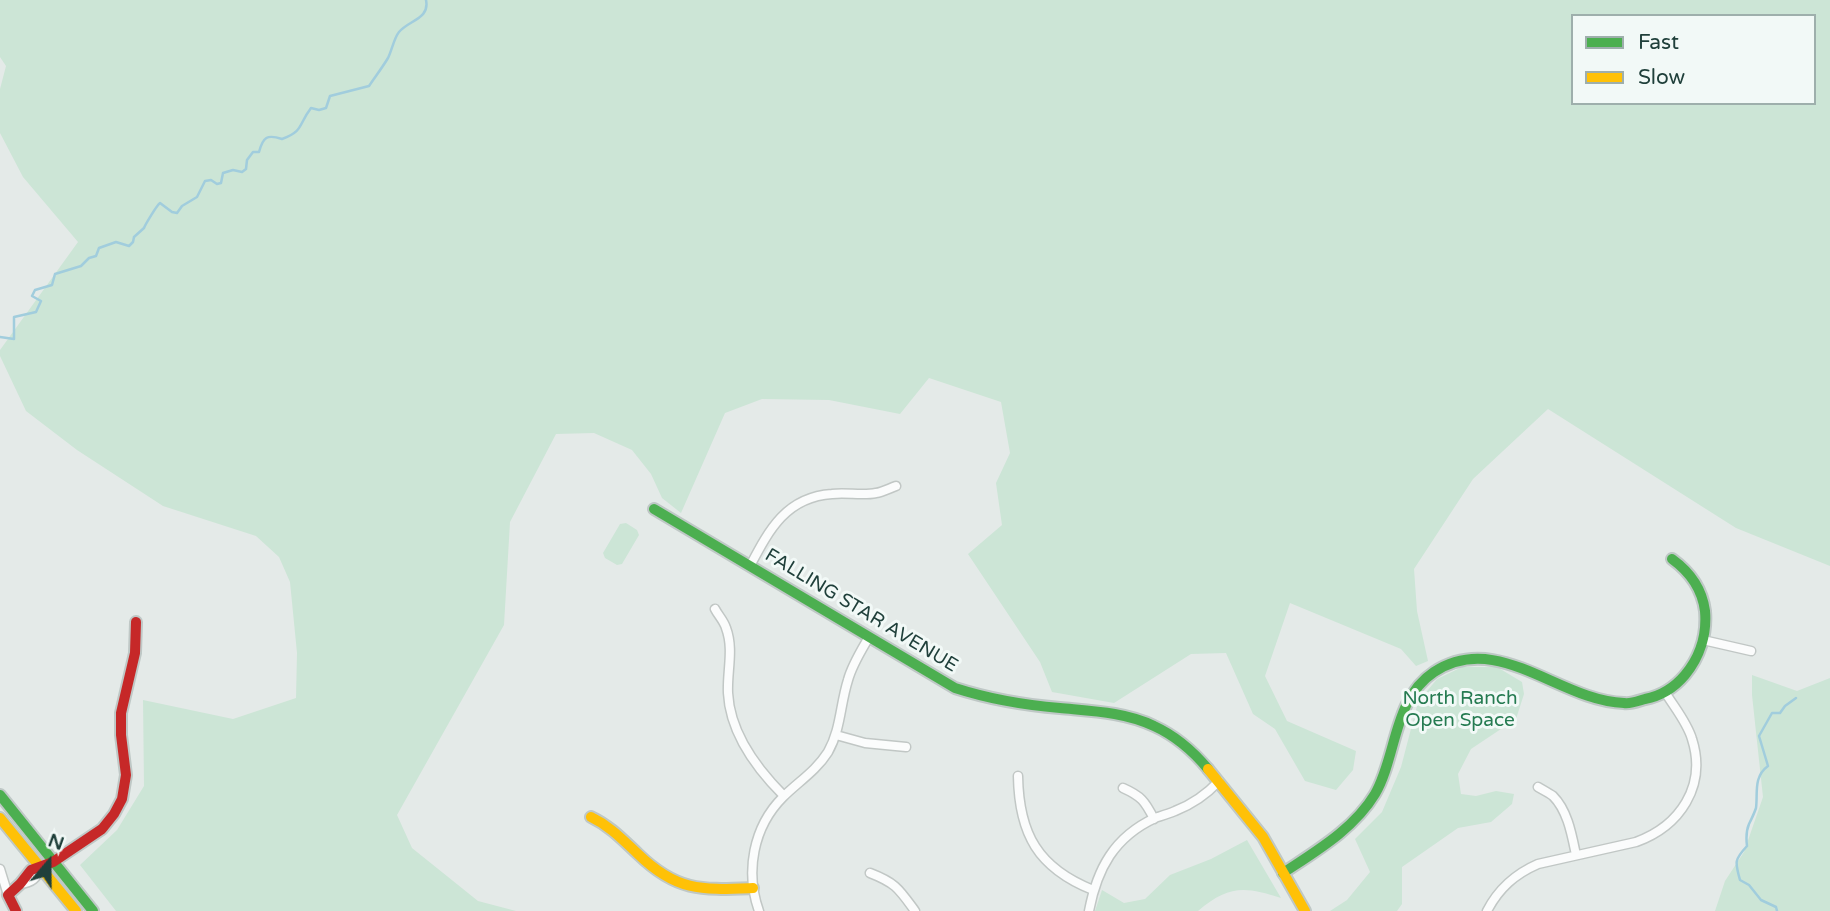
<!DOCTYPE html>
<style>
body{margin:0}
#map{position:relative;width:1830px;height:911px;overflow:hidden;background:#e4eae8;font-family:"Varela Round",sans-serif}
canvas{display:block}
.legend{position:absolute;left:1571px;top:14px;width:245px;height:91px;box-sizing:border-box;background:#f2f9f7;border:2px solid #9eafac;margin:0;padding:9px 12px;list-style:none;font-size:21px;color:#20403b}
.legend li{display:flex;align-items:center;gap:14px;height:35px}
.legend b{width:35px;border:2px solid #9eafac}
.north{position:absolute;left:14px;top:827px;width:70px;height:70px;-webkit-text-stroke:5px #f2f9f7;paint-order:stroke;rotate:20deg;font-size:19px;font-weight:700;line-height:28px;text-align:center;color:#20403b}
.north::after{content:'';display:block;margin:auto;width:24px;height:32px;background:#20403b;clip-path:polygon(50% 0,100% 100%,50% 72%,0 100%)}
</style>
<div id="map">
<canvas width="1830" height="911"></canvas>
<ul class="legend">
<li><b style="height:9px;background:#4caf50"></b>Fast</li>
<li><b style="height:9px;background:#ffc107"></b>Slow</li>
</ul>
<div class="north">N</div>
</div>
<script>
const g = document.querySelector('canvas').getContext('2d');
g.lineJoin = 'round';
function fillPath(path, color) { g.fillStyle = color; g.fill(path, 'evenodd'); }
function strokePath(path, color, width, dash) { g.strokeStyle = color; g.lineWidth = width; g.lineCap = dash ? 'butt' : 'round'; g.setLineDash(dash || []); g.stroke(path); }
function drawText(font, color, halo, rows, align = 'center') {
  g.font = font + ' "Varela Round",sans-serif'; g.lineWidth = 6; g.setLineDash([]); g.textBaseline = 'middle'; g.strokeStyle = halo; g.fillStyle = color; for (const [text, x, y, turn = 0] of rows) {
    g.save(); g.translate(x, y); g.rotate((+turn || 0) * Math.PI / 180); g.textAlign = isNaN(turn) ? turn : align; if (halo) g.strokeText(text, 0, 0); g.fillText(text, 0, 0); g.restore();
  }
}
fillPath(new Path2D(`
 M 0,0 L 1830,0 L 1830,566 L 1736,528 L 1548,409 L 1473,479 L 1414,569 L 1417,611 L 1428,661 L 1416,666 L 1401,649 L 1290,603 L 1265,676 L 1287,721 L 1356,751 L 1353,770 L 1336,790 L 1305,781 L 1275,729 L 1253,714 L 1226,653 L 1191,654 L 1114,703 L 1052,692 L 1040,662 L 968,554 L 1002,525 L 996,483 L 1010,453 L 1001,402 L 929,378 L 900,414 L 829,400 L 762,399 L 725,413 L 681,513 L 662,498 L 651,474 L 632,450 L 594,433 L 556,434 L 510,522 L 504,625 L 397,815 L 412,848 L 478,901 L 516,911 L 116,911 L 80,865 L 117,830 L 144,786 L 143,700 L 233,719 L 296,698 L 297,653 L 290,582 L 279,557 L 256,536 L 163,506 L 77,450 L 26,411 L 0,356 L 0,350 L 78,242 L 23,177 L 0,133 L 0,89 L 6,66 L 0,57 ZM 1573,16 L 1814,16 L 1814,103 L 1573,103 Z
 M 626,523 L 637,530 L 639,535 L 622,564 L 617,565 L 605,558 L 603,553 L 620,524 Z
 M 1462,667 L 1497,667 L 1522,682 L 1524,694 L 1516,719 L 1471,749 L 1458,774 L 1461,794 L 1476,796 L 1496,791 L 1514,794 L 1512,804 L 1491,822 L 1458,828 L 1402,867 L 1402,904 L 1397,911 L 1330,911 L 1347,900 L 1370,872 L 1355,839 L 1382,812 L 1401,767 L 1418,702 L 1437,679 Z
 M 1752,675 L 1797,691 L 1830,678 L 1830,911 L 1715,911 L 1725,881 L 1744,852 L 1763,797 L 1752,695 Z
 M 1247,840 L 1281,898 C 1245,886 1228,885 1198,911 L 1095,911 L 1102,890 L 1124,903 L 1145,899 L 1170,875 L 1211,859 Z`), '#cce5d6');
strokePath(new Path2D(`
 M 0,337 L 14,339 L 14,317 L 36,312 L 41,301 L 32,296 L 35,290 L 52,285 L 55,274 L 81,266 L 89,258 L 96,256 L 99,248 L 116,242 L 129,246 L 133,242 L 134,237 L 144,228 C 145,225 157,205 160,203 L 172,212 L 177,213 L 182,206 L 197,197 L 205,181 L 211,180 L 217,184 L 221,183 L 223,173 L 233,170 L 242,172 L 246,169 L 247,160 L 253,152 L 259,152 C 263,137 267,134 282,139 C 304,131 298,125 311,108 L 319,110 L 326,108 L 330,96 L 369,86 C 375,77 382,68 388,58 C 392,50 394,38 399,32 C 409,20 430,19 426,0
 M 1777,911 L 1776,907 L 1761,900 L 1749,885 L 1740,880 C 1735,862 1734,860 1747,846 C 1746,838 1746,831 1749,824 C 1752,818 1754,814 1756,808 C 1758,793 1753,777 1768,766 L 1759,736 L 1772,713 L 1780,713 L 1785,706 L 1796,698`), '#a1cddd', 2.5);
const street = new Path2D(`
 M 750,566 C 769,530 786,497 832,494 C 846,492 862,496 876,493 C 883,492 890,488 896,486
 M 715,609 C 718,615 724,621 726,628 C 734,649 727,671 728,693 C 730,733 757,769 784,796
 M 1703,640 L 1751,651
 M 836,735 L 865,743 L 906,747
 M 1018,776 C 1019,834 1038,868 1093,890
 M 1538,787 C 1543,790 1549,793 1553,796 C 1568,811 1572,836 1576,855
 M 1123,788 C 1141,796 1145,801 1154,819
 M 0,869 L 8,895
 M 870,873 C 896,883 899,889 915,911
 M 20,884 C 32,883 37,878 41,867
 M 759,911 C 745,872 753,827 783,797 C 798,782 816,771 828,752 C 841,729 840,705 848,680 C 852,665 861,651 869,637
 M 1089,911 C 1097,869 1114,837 1155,818 C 1161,816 1168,814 1175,811 C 1193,804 1206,795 1219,781
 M 1487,911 C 1499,888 1515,874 1538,864 L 1636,842 C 1680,826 1707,786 1692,739 C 1687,722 1674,707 1665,692`);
const fast = new Path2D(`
 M 654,509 L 955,688 C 989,699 1024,705 1060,708 C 1091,711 1125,712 1154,726 C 1176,736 1193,751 1208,769
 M 0,795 L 93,911
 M 1283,873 C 1316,851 1354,829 1375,794 C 1397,756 1393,699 1434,672 C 1498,630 1559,701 1624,703 C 1631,704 1638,701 1645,699 C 1661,696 1674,688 1685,675 C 1700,657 1707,634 1705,611 C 1702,588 1690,572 1672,559`);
const slow = new Path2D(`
 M 1208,769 L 1263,837 L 1305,911
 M 591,817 C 610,826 623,840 638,854 C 677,892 702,890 753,888
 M 0,818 L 76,911`);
const jam = new Path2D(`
 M 16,911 L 8,895 L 20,884 L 31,870 L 53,862 L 102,829 L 114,814 L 122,799 L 126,775 L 121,735 L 121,713 L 135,653 L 136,622`);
strokePath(street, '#c1c7c5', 11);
strokePath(fast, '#bfc8c6', 14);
strokePath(slow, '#bfc8c6', 14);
strokePath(jam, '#bfc8c6', 14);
strokePath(street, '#fbfcfc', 8);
strokePath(fast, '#4caf50', 10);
strokePath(slow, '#ffc107', 10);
strokePath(jam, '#c62828', 10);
drawText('19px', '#20403b', '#f2f9f7', [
 ["FALLING STAR AVENUE",861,611,31]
]);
drawText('19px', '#257b51', '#f2f9f7', [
 ["North Ranch",1460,699],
 ["Open Space",1460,721]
]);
</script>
